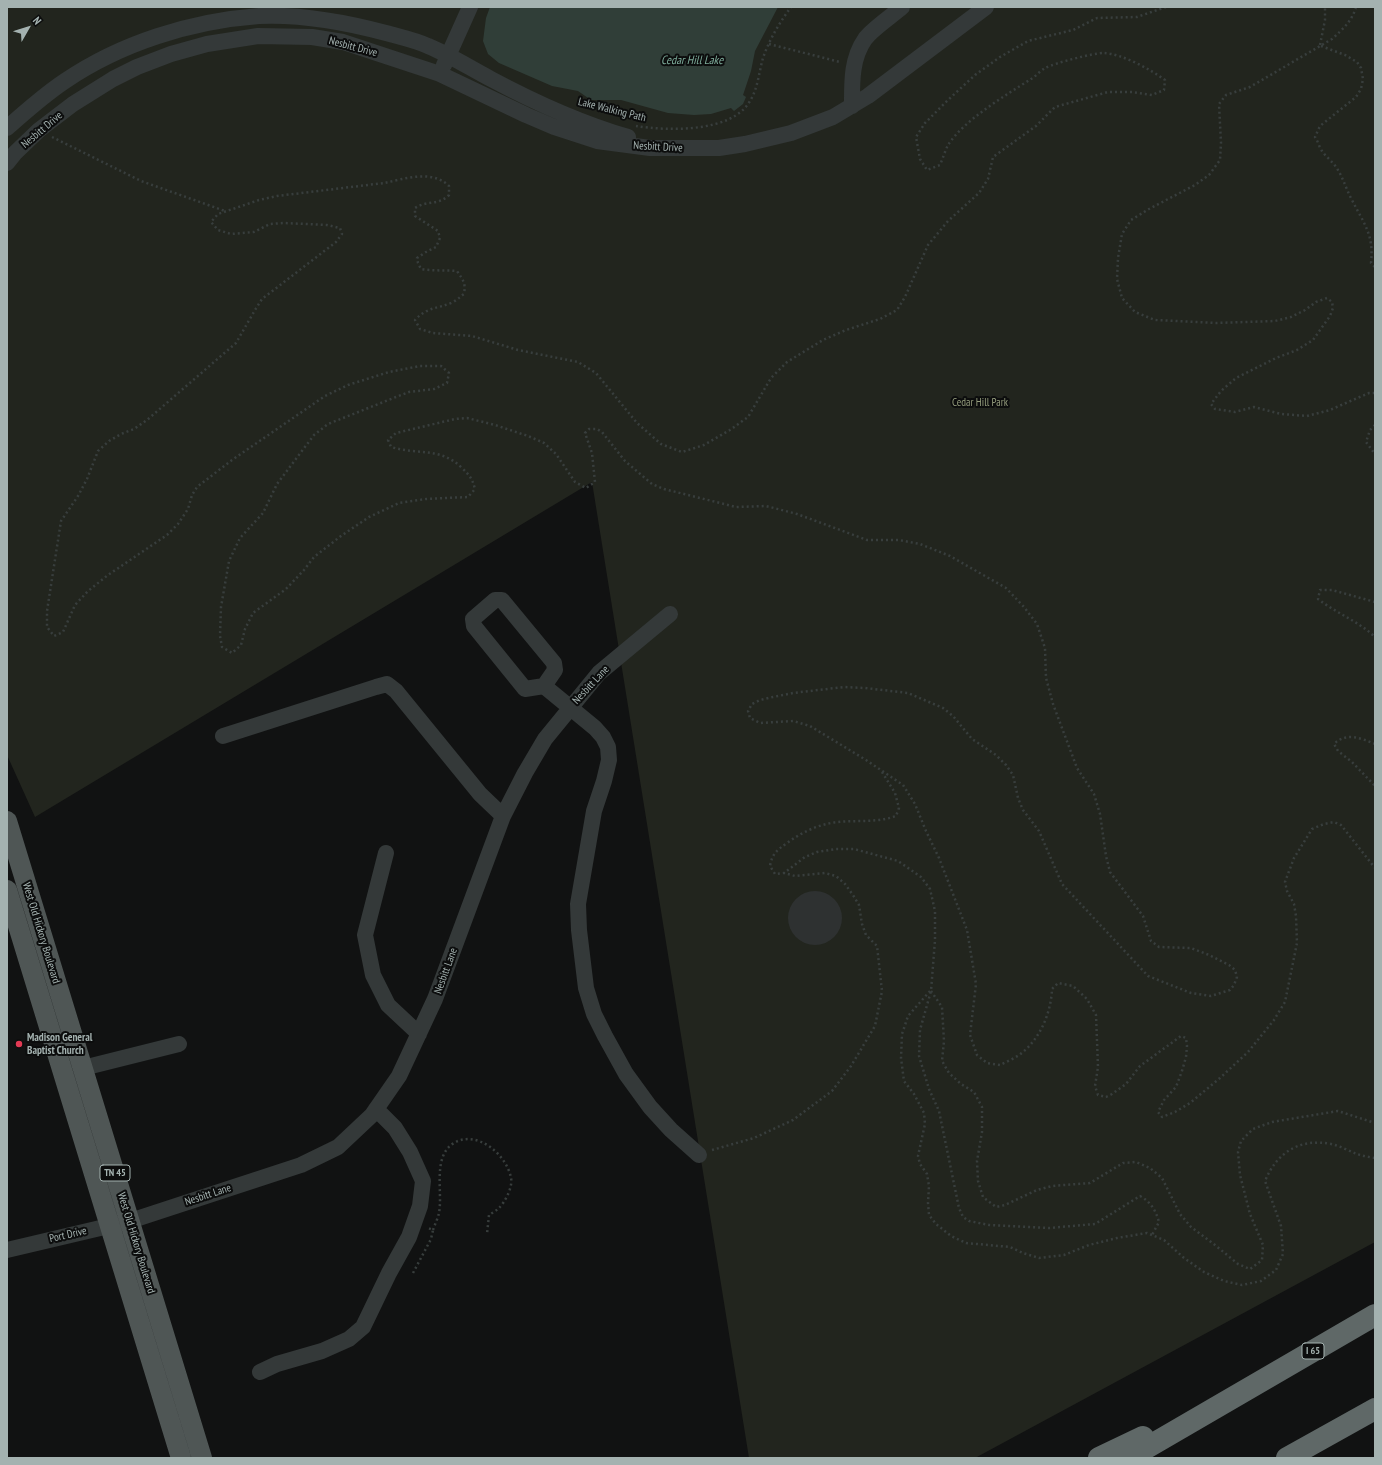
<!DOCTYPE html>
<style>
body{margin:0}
#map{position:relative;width:1382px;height:1465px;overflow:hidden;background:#111212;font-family:"PT Sans Narrow",sans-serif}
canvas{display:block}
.frame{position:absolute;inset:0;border:8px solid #a4b2b0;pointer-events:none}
.north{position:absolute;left:8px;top:8px;width:40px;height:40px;-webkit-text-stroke:3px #0c0d0d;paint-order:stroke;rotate:51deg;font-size:11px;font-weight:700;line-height:16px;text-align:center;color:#a4b2b0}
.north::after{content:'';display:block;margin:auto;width:14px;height:18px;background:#a4b2b0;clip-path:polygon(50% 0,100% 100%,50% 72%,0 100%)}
</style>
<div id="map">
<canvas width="1382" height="1465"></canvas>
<div class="frame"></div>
<div class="north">N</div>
</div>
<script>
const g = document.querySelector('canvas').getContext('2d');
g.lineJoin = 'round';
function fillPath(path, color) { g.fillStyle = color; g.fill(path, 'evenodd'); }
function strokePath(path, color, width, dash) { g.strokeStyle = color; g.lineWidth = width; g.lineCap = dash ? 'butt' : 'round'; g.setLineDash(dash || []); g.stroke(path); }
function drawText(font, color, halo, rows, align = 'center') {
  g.font = font + ' "PT Sans Narrow",sans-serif'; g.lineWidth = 4; g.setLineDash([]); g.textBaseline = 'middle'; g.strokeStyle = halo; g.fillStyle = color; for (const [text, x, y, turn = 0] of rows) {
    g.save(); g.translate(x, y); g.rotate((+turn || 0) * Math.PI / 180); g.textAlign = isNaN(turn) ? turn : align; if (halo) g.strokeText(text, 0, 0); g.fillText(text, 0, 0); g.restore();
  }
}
fillPath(new Path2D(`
 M 7,7 L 1375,7 L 1375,1242 L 975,1458 L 749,1458 L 592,482 L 35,817 L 7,755 Z`), '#22251e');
fillPath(new Path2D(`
 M 490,7 L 778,7 L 755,51 L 751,71 L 743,95 L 746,97 L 743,104 L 734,111 L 731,108 L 711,114 L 694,115 L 668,113 L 621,100 L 591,100 L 578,91 L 552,86 L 499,63 L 488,54 L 483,41 L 486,18 Z`), '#303e38');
fillPath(new Path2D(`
 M788 918a27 27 0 1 1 54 0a27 27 0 1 1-54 0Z`), '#2e3131');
strokePath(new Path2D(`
 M 1166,7 L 1137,17 L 1097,18 L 1073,30 L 1028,41 L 1000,57 L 975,75 L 948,100 L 925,123 L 916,137 L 920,159 L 927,170 L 940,165 C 943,158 945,151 948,145 C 964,120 1006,95 1031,79 C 1036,76 1040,71 1045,68 C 1055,63 1093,53 1104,53 C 1122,54 1150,69 1165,80 L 1164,90 L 1152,95 L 1132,92 L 1108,92 L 1055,107 L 1036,126 L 993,157 L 988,179 L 979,193 L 948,221 L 928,245 L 905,297 L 897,310 L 880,319 L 846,330 L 823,340 L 787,362 L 771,378 L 748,417 L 730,430 L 704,445 L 682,452 L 661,444 L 637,423 L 596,373 L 578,362 L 518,350 L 472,336 L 433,333 L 420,329 L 415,320 C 428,306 439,309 453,302 C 457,300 460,297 464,294 C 466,283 463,280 457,271 C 445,270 433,271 421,269 L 418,263 L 417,258 L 426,252 L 436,247 L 440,238 L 438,231 L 415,216 L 415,208 C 427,200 438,206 449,195 L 449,186 C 432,169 404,179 384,183 L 277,196 L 259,200 L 218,214 L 211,222 L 218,230 L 231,234 L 254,232 L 270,224 L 284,223 L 327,225 L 340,228 L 342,234 L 336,242 L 262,299 L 255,310 L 236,343 L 147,420 L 134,429 L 121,434 L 109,441 L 98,451 L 87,479 L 78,496 L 61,521 L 47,611 L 47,627 L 54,636 L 63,632 L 75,605 L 88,591 L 108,575 L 167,535 L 178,524 L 188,509 L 192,495 L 197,487 L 232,460 L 325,396 L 348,385 L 389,372 L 420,366 L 441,366 L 449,373 L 447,383 L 434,389 L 409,392 L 396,397 L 328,424 L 314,435 L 277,484 L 263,513 L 240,538 L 229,561 L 221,607 L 220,636 L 222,647 L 232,653 L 241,645 L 245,629 L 253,613 L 286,589 L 304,570 L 314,557 L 341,536 L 369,517 L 399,503 L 426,499 L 468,497 L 475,489 C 472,478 470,476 462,468 C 441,447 418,455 391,447 L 388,440 L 396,433 L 455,419 L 467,418 L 495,425 L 528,436 L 544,443 L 556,454 L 575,482 L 586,488 L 595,482 L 592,453 L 585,433 L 589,429 L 597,429 L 602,432 L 625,461 L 652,484 L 664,489 L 736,507 L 766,506 L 797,514 L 867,540 L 899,540 L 920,544 L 950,556 L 1006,588 L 1024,607 L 1037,624 L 1045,648 L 1046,678 L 1053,704 L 1077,768 L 1094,794 L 1100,814 L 1106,856 L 1110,872 L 1143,916 L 1151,941 L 1159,947 L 1191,948 L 1209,955 L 1229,965 L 1235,970 L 1237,977 L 1234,985 L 1230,990 L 1211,996 L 1191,993 L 1148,976 L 1062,884 L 1039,831 L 1023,810 L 1018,798 L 1013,775 L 1006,765 L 996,755 L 972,739 L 953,716 L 943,708 L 908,693 L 865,688 L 844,687 L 793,693 L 773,697 L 760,700 L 752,704 L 748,711 L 750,718 L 760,723 L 793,721 L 810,726 L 866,760 L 903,785 L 915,804 L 926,831 L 939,858 L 967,930 L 976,984 L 970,1035 L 977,1055 L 987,1063 L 1000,1065 C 1006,1062 1013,1059 1019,1055 C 1040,1040 1051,1013 1052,989 L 1058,983 L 1073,986 L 1087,999 L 1096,1015 L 1098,1067 L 1095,1086 L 1098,1095 L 1106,1097 L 1112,1094 L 1126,1084 L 1140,1066 L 1181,1036 L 1186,1038 L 1187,1046 L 1186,1057 L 1182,1071 L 1176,1087 L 1164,1100 L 1158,1112 L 1162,1117 L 1175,1112 L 1190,1103 L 1220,1078 L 1248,1052 L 1274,1020 L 1285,1002 L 1297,943 L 1296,916 L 1294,904 L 1287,891 L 1285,882 L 1294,858 L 1312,829 L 1324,824 L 1334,822 L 1341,825 L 1375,868
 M 1356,7 C 1352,21 1343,29 1332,39 L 1250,87 L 1226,95 L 1219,104 L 1221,143 L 1220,160 L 1209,175 L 1195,185 L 1149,209 L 1131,220 L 1122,234 L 1118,258 L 1117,279 L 1122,298 L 1135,312 L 1155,320 L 1216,323 L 1275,321 L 1291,317 L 1305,310 L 1316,302 L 1327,298 L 1332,302 L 1333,308 L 1330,316 L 1313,340 L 1297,350 L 1276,358 L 1236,378 L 1221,391 L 1211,404 L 1215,409 L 1235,412 L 1254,407 L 1281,414 L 1307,416 L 1330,410 L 1369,393 L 1375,393
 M 769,44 L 840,62
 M 1320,45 L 1325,20 L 1325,7
 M 1321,46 L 1345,55 L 1357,62 L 1361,68 L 1363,79 L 1361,89 L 1356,97 L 1320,126 L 1315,137 C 1318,141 1319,147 1322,151 C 1326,157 1332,161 1336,167 C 1343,177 1346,189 1352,200 C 1364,224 1374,234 1371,263 L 1375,267
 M 636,126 C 667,131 732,133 750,101 C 758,88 759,72 763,58 C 769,40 780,22 791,7
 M 52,137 L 141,181 L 225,211
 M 1375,425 L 1370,430 L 1366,442 L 1375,454
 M 1375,602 L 1332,590 L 1320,590 L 1318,599 C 1336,613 1358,621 1375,637
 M 1375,744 C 1361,738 1346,732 1334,744 L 1338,751 L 1352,762 L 1375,786
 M 882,772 L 895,793 L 899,808 L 896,816 C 877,823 857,820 838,822 C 819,824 802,832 787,843 C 777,850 772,854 770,866 L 775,874 L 784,873 L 805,857 L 817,852 L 836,849 L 854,849 L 898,861 L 921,877 L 930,889 L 935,911 L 935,940 L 931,991 L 920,1030 L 919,1056 L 929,1089 L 939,1111 L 959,1208 L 963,1217 L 969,1221 L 989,1225 L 1049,1228 L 1095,1224 L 1140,1196 C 1151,1202 1156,1211 1159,1222 L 1152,1235
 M 930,991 L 908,1016 L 902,1034 L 901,1058 L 904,1081 L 914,1094 L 924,1113 L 925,1124 L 918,1156 L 920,1164 L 927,1174 L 929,1186 L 928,1203 L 929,1215 L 936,1224 L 951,1236 L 966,1243 L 1010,1247 L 1023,1253 L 1039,1258 L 1064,1255 L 1089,1245 L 1117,1238 L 1147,1233 L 1164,1240 L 1184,1258 L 1204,1272 L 1224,1281 L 1242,1285 L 1261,1281 L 1276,1270 L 1283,1254 L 1281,1226 L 1265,1181 C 1277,1152 1300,1138 1331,1144 C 1340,1146 1349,1151 1357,1154 C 1363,1156 1369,1157 1375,1158
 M 931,991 L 942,1007 L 944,1041 L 942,1061 L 949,1073 L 961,1084 L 974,1092 L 982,1107 L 982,1132 L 977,1161 L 978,1181 L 983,1197 L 996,1207 L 1005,1205 L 1037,1190 L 1052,1186 L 1090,1183 L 1123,1163 L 1136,1162 L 1150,1168 L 1162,1178 L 1180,1214 L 1191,1227 L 1215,1245 L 1238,1264 L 1250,1269 L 1262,1260 L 1263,1245 L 1250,1214 L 1240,1175 L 1238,1152 L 1241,1141 L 1253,1129 L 1272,1122 L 1338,1111 L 1375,1123
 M 712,1150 L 754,1138 L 793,1120 L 832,1091 L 851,1066 L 875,1026 L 882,991 L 877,946 L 866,935 L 862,924 L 859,905 L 853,895 L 845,884 L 836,876 L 825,873 L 795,876 L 784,873
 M 433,1230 C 435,1224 438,1218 439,1213 C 443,1192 432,1156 454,1143 C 477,1129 507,1155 511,1178 C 513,1187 505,1202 499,1208 C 496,1211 492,1213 489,1215 L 487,1234
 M 413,1273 L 431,1239 L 433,1230 L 428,1228`), '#383e3d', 2.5, [2, 3]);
strokePath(new Path2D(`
 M 444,65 L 470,7
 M 852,106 C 852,83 851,59 865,39 C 871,30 893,15 902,7
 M 7,128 C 26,111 44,95 65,81 C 121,43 191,21 259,16 C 301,14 345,22 386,33 C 400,37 415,40 428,46 C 450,55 470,68 491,79 C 534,102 580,123 628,137
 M 7,163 L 15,153 L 39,130 L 73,104 L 113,79 L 137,67 L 171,54 L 207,44 L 258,36 L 312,37 L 343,42 L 440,74 L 526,115 L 554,127 L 597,141 L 650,148 L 719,148 L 745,144 L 791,133 L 833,117 L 868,96 L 986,7
 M 544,686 L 525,689 L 474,626 L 473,619 L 495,600 L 502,600 L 554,663 L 555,670 L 544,686 L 595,728 L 603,737 L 608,747 L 609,760 L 604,781 L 594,811 L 578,904 L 579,930 L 586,988 L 594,1014 L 605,1036 L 626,1074 L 650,1107 L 671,1130 L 699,1155
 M 223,736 L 376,687 L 387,684 L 396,691 L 480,794 L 503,816
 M 386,853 L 365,935 L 373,975 L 388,1005 L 419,1034
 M 83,1068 L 179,1044
 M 7,1250 L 130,1221 L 301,1165 L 338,1147 L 372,1115 L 399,1076 L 435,999 L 503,816 L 525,773 L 545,739 L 599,673 L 670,614
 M 260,1372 L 277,1364 L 322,1351 L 349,1339 L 363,1327 L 389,1273 L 409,1237 L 420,1206 L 423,1181 L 410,1152 L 395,1128 L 376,1109`), '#343939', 16);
strokePath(new Path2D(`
 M 7,821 L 202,1458
 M 7,890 L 181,1458`), '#4f5655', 20);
strokePath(new Path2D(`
 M 1099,1458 L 1143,1437
 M 1129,1458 L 1375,1315
 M 1287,1458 L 1375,1409`), '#5f6867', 22);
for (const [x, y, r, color] of [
 [19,1044,4,"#e23a54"]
]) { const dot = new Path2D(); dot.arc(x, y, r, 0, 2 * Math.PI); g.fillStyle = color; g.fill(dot); strokePath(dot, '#0c0d0d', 1.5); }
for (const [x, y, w] of [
 [115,1173,30],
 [1313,1351,22]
]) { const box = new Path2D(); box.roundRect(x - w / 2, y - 8, w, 16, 3); g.fillStyle = '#0c0d0d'; g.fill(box); strokePath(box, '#a4b2b0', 1); }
drawText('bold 10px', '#a4b2b0', null, [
 ["TN 45",115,1173],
 ["I 65",1313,1351]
]);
drawText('11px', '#a4b2b0', '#0c0d0d', [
 ["Nesbitt Drive",353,47,15],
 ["Lake Walking Path",612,110,14],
 ["Nesbitt Drive",42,130,-40],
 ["Nesbitt Drive",658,147,3],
 ["Nesbitt Lane",591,685,-47],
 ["West Old Hickory Boulevard",41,933,73],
 ["Nesbitt Lane",446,971,-70],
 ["Nesbitt Lane",208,1195,-18],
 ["Port Drive",68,1235,-13],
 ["West Old Hickory Boulevard",136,1243,73]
]);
drawText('11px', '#949c7c', '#0c0d0d', [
 ["Cedar Hill Park",980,403]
]);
drawText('bold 11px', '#a4b2b0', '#0c0d0d', [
 ["Madison General",27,1038],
 ["Baptist Church",27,1051]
], 'left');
drawText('italic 12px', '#7dab9a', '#0c0d0d', [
 ["Cedar Hill Lake",692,61]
]);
</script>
